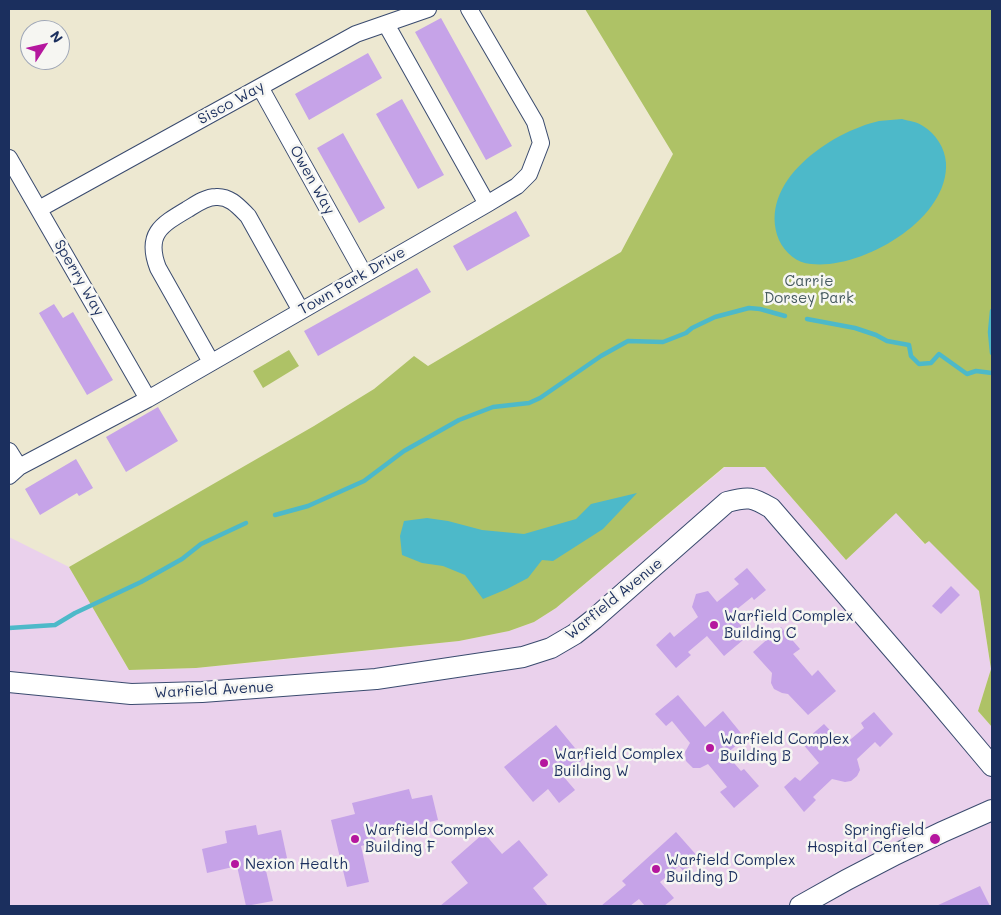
<!DOCTYPE html>
<style>
body{margin:0}
#map{position:relative;width:1001px;height:915px;overflow:hidden;background:#ede8d1;font-family:Mali,sans-serif}
canvas{display:block}
.frame{position:absolute;inset:0;border:10px solid #1b2f5e;pointer-events:none}
.north{position:absolute;left:20px;top:20px;width:50px;height:50px;box-sizing:border-box;background:#f6f6f2;border:1px solid #9ea6b7;border-radius:50%;rotate:55deg;font-size:14px;font-weight:700;line-height:20px;text-align:center;color:#1b2f5e}
.north::after{content:'';display:block;margin:auto;width:18px;height:22px;background:#b5179e;clip-path:polygon(50% 0,100% 100%,50% 72%,0 100%)}
</style>
<div id="map">
<canvas width="1001" height="915"></canvas>
<div class="frame"></div>
<div class="north">N</div>
</div>
<script>
const g = document.querySelector('canvas').getContext('2d');
g.lineJoin = 'round';
function fillPath(path, color) { g.fillStyle = color; g.fill(path, 'evenodd'); }
function strokePath(path, color, width, dash) { g.strokeStyle = color; g.lineWidth = width; g.lineCap = dash ? 'butt' : 'round'; g.setLineDash(dash || []); g.stroke(path); }
function drawText(font, color, halo, rows, align = 'center') {
  g.font = font + ' Mali,sans-serif'; g.lineWidth = 5; g.setLineDash([]); g.textBaseline = 'middle'; g.strokeStyle = halo; g.fillStyle = color; for (const [text, x, y, turn = 0] of rows) {
    g.save(); g.translate(x, y); g.rotate((+turn || 0) * Math.PI / 180); g.textAlign = isNaN(turn) ? turn : align; if (halo) g.strokeText(text, 0, 0); g.fillText(text, 0, 0); g.restore();
  }
}
fillPath(new Path2D(`
 M 725,467 L 765,467 L 846,560 L 896,512 L 924,544 L 929,540 L 979,591 L 991,669 L 978,711 L 992,727 L 992,906 L 9,906 L 9,537 L 69,567 L 129,670 L 196,668 L 268,661 L 459,641 L 509,631 L 534,622 L 556,608 Z`), '#ead1ec');
fillPath(new Path2D(`
 M 585,9 L 992,9 L 992,727 L 978,711 L 991,669 L 979,591 L 929,541 L 925,544 L 896,513 L 846,560 L 765,467 L 724,467 L 556,608 L 534,622 L 509,631 L 459,641 L 196,668 L 129,670 L 69,567 L 314,426 L 374,389 L 414,356 L 428,366 L 621,252 L 673,154 Z
 M 289,350 L 299,366 L 263,388 L 253,371 Z`), '#aec266');
fillPath(new Path2D(`
 M 902,119 C 909,121 918,122 923,126 C 936,134 945,148 946,163 C 949,220 861,270 811,264 C 797,263 785,253 779,240 C 756,182 831,132 879,121 C 886,120 895,120 902,119 Z
 M 637,493 L 603,529 L 553,561 L 542,560 L 528,578 L 507,589 L 483,599 L 465,575 L 443,566 L 422,563 L 402,555 L 400,536 L 404,521 L 427,518 L 448,521 L 482,530 L 524,534 L 576,519 L 591,504 Z`), '#4db9c9');
strokePath(new Path2D(`
 M 992,311 L 990,332 L 992,353
 M 807,319 L 855,328 L 876,335 L 887,341 L 909,345 L 911,356 L 919,364 L 931,363 L 939,354 L 967,374 L 976,371 L 992,373
 M 275,515 L 308,506 L 364,481 L 404,451 L 459,420 L 493,407 L 529,403 L 540,398 L 601,356 L 628,341 L 663,342 L 686,333 L 692,328 L 715,317 L 749,308 L 760,309 L 785,316
 M 9,628 L 55,625 L 75,613 L 141,582 L 182,559 L 201,544 L 246,523`), '#4db9c9', 4.5);
fillPath(new Path2D(`
 M 441,18 L 512,146 L 486,160 L 415,32 Z
 M 368,53 L 382,78 L 309,120 L 295,94 Z
 M 402,99 L 444,175 L 418,189 L 376,114 Z
 M 343,133 L 385,208 L 359,223 L 317,148 Z
 M 516,211 L 530,236 L 467,271 L 453,246 Z
 M 417,268 L 431,292 L 318,356 L 304,331 Z
 M 54,304 L 63,318 L 73,312 L 113,380 L 87,395 L 39,313 Z
 M 158,407 L 178,441 L 126,472 L 106,437 Z
 M 76,459 L 93,488 L 79,496 L 77,493 L 40,515 L 25,489 Z
 M 747,568 L 766,590 L 754,600 L 752,597 L 731,614 L 749,635 L 724,656 L 707,636 L 688,652 L 691,655 L 676,668 L 656,645 L 670,632 L 674,637 L 698,617 L 692,607 L 696,594 L 708,591 L 717,602 L 739,584 L 734,579 Z
 M 951,586 L 960,595 L 941,614 L 932,606 Z
 M 781,627 L 800,649 L 793,654 L 812,676 L 818,670 L 836,691 L 808,715 L 788,694 L 782,693 L 774,689 L 771,683 L 772,673 L 753,652 Z
 M 678,695 L 705,727 L 723,711 L 745,738 L 726,754 L 741,771 L 744,769 L 759,786 L 734,808 L 720,792 L 727,787 L 708,764 L 700,768 L 693,768 L 686,761 L 685,752 L 690,743 L 672,721 L 666,726 L 655,714 Z
 M 874,712 L 893,734 L 880,747 L 875,742 L 857,759 L 860,770 L 857,776 L 851,781 L 845,782 L 832,779 L 813,797 L 816,800 L 804,812 L 784,787 L 795,777 L 800,781 L 819,763 L 802,743 L 824,724 L 844,745 L 864,728 L 861,723 Z
 M 556,725 L 584,759 L 563,776 L 575,790 L 559,803 L 548,789 L 533,802 L 504,767 Z
 M 409,789 L 412,799 L 432,795 L 438,820 L 374,835 L 376,842 L 361,846 L 369,882 L 347,887 L 331,820 L 355,814 L 352,803 Z
 M 256,825 L 258,835 L 281,830 L 287,858 L 264,862 L 273,901 L 246,906 L 237,866 L 207,873 L 202,849 L 227,843 L 225,831 Z
 M 676,832 L 699,858 L 684,872 L 679,866 L 660,882 L 674,898 L 664,906 L 645,906 L 639,899 L 630,906 L 601,906 L 626,885 L 622,881 Z
 M 484,833 L 502,854 L 519,840 L 548,875 L 533,888 L 548,906 L 440,906 L 468,883 L 451,862 Z
 M 980,886 L 990,906 L 936,906 Z`), '#c6a3e8');
const minor = new Path2D(`
 M 386,24 L 487,204
 M 260,87 L 364,274
 M 9,158 L 148,399
 M 39,209 L 356,34 L 428,9
 M 211,362 L 158,268 C 145,234 161,225 188,209 C 196,204 206,197 216,197 C 230,196 239,207 248,216 L 301,311
 M 9,451 L 19,467
 M 9,476 L 19,467 L 148,399 L 487,204 L 517,186 L 529,174 L 541,143 L 535,122 L 469,9`);
const tertiary = new Path2D(`
 M 9,682 L 131,694 L 202,692 L 376,679 L 523,657 L 551,648 L 575,634 L 594,619 L 727,502 C 749,496 752,497 771,508 L 934,697 L 992,766
 M 800,906 C 862,870 926,838 992,810`);
strokePath(minor, '#3a4b6f', 18);
strokePath(tertiary, '#3a4b6f', 22);
strokePath(minor, '#fff', 16);
strokePath(tertiary, '#fff', 20);
for (const [x, y, r, color] of [
 [714,625,5,"#b5179e"],
 [710,748,5,"#b5179e"],
 [544,763,5,"#b5179e"],
 [355,839,5,"#b5179e"],
 [935,839,6,"#b5179e"],
 [235,864,5,"#b5179e"],
 [656,869,5,"#b5179e"]
]) { const dot = new Path2D(); dot.arc(x, y, r, 0, 2 * Math.PI); g.fillStyle = color; g.fill(dot); strokePath(dot, '#f6f6f2', 2); }
drawText('15px', '#1b2f5e', '#f6f6f2', [
 ["Sisco Way",231,103,-29],
 ["Owen Way",312,180,61],
 ["Sperry Way",79,278,60],
 ["Town Park Drive",352,281,-30],
 ["Warfield Avenue",614,599,-39],
 ["Warfield Avenue",214,690,-3]
]);
drawText('15px', '#475b60', '#f6f6f2', [
 ["Carrie",809,281],
 ["Dorsey Park",809,298]
]);
drawText('15px', '#1b2f5e', '#f6f6f2', [
 ["Warfield Complex",724,616],
 ["Building C",724,633],
 ["Warfield Complex",720,739],
 ["Building B",720,756],
 ["Warfield Complex",554,754],
 ["Building W",554,771],
 ["Warfield Complex",365,830],
 ["Building F",365,847],
 ["Springfield",924,830,"right"],
 ["Hospital Center",924,847,"right"],
 ["Warfield Complex",666,860],
 ["Building D",666,877],
 ["Nexion Health",245,864]
], 'left');
</script>
